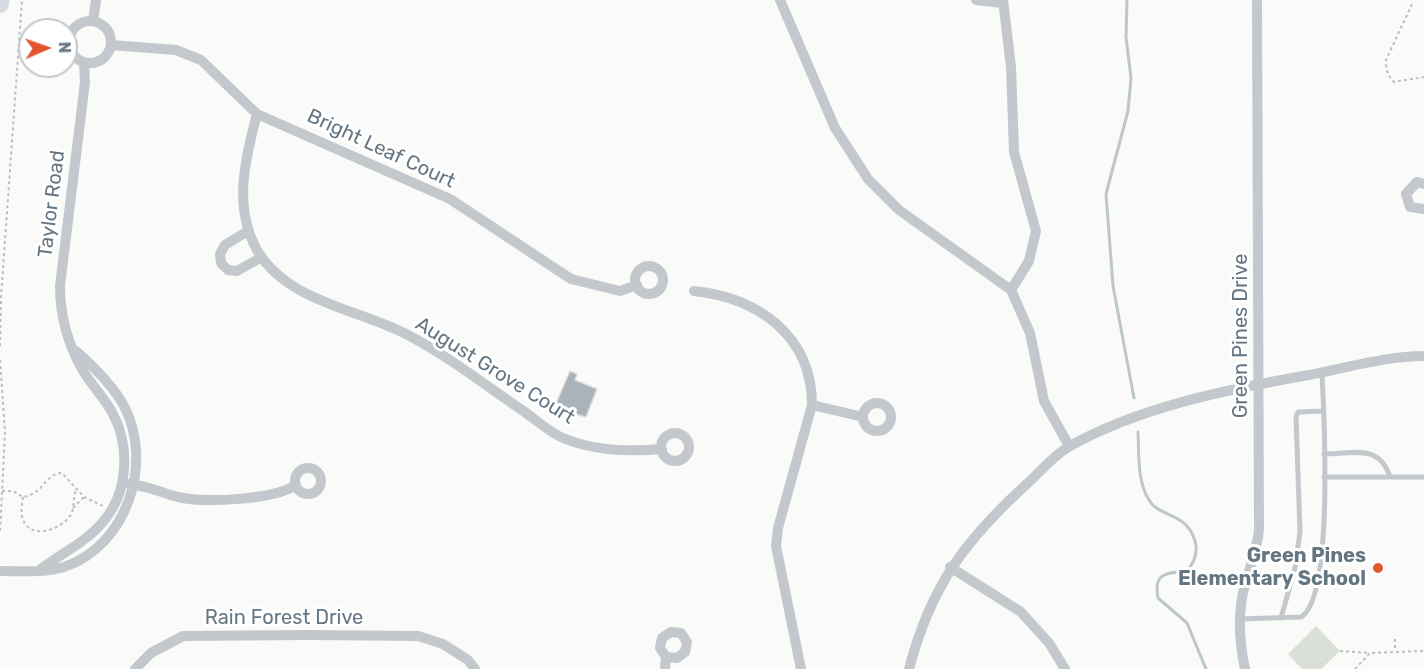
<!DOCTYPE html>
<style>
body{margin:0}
#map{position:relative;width:1424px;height:669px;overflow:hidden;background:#fafaf8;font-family:Rubik,sans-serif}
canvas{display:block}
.north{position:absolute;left:18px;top:18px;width:60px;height:60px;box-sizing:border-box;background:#fff;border:2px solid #c1c8cd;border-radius:50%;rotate:88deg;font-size:16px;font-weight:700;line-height:24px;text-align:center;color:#657683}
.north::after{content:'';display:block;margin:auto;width:21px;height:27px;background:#e4572e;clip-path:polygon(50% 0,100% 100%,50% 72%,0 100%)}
</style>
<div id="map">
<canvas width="1424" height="669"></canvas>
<div class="north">N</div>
</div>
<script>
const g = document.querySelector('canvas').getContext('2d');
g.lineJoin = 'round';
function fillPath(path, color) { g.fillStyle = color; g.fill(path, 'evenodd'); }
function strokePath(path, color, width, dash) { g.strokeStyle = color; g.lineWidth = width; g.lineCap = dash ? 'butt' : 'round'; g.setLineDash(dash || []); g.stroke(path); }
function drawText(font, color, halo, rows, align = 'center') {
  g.font = font + ' Rubik,sans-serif'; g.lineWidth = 6; g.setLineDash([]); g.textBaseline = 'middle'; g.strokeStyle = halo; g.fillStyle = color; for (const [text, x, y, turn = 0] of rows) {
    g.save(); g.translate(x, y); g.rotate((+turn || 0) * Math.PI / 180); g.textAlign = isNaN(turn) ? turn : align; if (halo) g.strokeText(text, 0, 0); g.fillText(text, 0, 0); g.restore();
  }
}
fillPath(new Path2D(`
 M 1316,626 L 1340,651 L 1321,669 L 1302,669 L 1288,654 Z`), '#dadfd7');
strokePath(new Path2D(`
 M 1127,0 L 1126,37 L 1131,78 L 1128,111 L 1106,194 L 1113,286 L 1134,398
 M 1138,432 C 1139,454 1137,481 1149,500 C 1159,518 1186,511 1195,541 C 1198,552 1194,563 1187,571 C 1166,573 1153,573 1158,598 L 1187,623 L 1206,669`), '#bbc7cb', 3);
const building = new Path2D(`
 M 570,371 L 577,374 L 575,380 L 597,389 L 586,417 L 554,408 Z`);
fillPath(building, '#aab3b9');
strokePath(building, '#dcdcda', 1.5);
strokePath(new Path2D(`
 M 1412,4 L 1386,60 C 1386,69 1387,75 1394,82 L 1424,77
 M 0,346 L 1,297 L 22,0
 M 0,360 L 5,432 L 0,533
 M 2,491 L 13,491 L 23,497 C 45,493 44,474 62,473 L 84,497 L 103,506
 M 23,497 C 22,503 21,510 22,516 C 27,541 59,531 70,516 C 75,510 73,497 76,489
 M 73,508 L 84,497
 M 1395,639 L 1395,651
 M 1340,651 L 1370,653
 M 1355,669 L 1370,653 L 1424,651`), '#bbbfc2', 2, [3, 3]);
strokePath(new Path2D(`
 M 1324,454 C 1354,454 1379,443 1390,477
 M 1324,477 L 1424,477
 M 1281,618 L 1295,568 L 1300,532 L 1296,417 L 1298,412 L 1323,411
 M 1240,619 L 1301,617 C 1334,598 1324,413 1322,373`), '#c3c8cc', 5);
strokePath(new Path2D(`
 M 780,0 L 835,128 L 868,179 L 899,210 L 1011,290 L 1030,333 L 1044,401 L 1069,446
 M 976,0 L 1003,3
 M 1003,0 L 1011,67 L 1014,152 L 1036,231 L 1029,261 L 1011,290
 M69 42a21 21 0 1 1 42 0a21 21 0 1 1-42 0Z
 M 93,21 L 96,0
 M 111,45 L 176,50 L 201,60 L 257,114 L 450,199 L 571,279 L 620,291 L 637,285
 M 257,114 C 245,159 233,207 257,250 C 287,302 359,309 408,335 C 448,356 485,385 522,410 C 535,419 549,432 563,438 C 594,451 629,452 662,449
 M 1424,184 L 1417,182 L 1406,194 L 1410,207 L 1424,209
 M 248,231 L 225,245 L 220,254 L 221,263 L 228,270 L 237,271 L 262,257
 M635 280a14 14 0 1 1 28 0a14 14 0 1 1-28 0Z
 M 694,291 C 759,298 812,336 812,405 L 778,528 L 776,546 L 801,669
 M863 417a14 14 0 1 1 28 0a14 14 0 1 1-28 0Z
 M 812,405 L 863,417
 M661 447a14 14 0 1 1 28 0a14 14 0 1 1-28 0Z
 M295 481a13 13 0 1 1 26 0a13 13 0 1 1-26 0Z
 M 129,484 C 145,485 162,493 178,497 C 205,503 273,500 296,485
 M 950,567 L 1021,612 L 1049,643 L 1065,669
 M 41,569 C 63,552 89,541 106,518 C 128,490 130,446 113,414 C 105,398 91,385 82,369 C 68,344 60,314 60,286 L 85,82 L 84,63
 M 0,571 C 20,571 45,573 64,567 C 127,546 154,463 124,406 C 113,386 93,366 76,351
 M 135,669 L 151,653 L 183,636 L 308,635 L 418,636 L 443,644 L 468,660 L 475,669
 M 665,669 L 666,657 L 660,648 L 662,638 L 671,632 L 681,633 L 687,642 L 685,652 L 677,658 L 666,657
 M 909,669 C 931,585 966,539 1029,482 C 1042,470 1055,454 1070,446 C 1140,407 1225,390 1303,376 C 1343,369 1384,356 1424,356
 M 1245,669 C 1239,641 1237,613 1245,585 C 1250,566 1257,549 1259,530 L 1257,0`), '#c3c8cc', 10);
strokePath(new Path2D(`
 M 0,4 L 0,0`), '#d6dbdf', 18);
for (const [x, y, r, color] of [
 [1378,568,6,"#e4572e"]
]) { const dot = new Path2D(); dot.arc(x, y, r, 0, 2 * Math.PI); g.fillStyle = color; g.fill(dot); strokePath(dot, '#fff', 2); }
drawText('20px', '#657683', '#fff', [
 ["Bright Leaf Court",381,149,25],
 ["Taylor Road",52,204,-83],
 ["Green Pines Drive",1241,336,-90],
 ["August Grove Court",495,371,32],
 ["Rain Forest Drive",284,618]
]);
drawText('bold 20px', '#657683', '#fff', [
 ["Green Pines",1366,556],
 ["Elementary School",1366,579]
], 'right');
</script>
